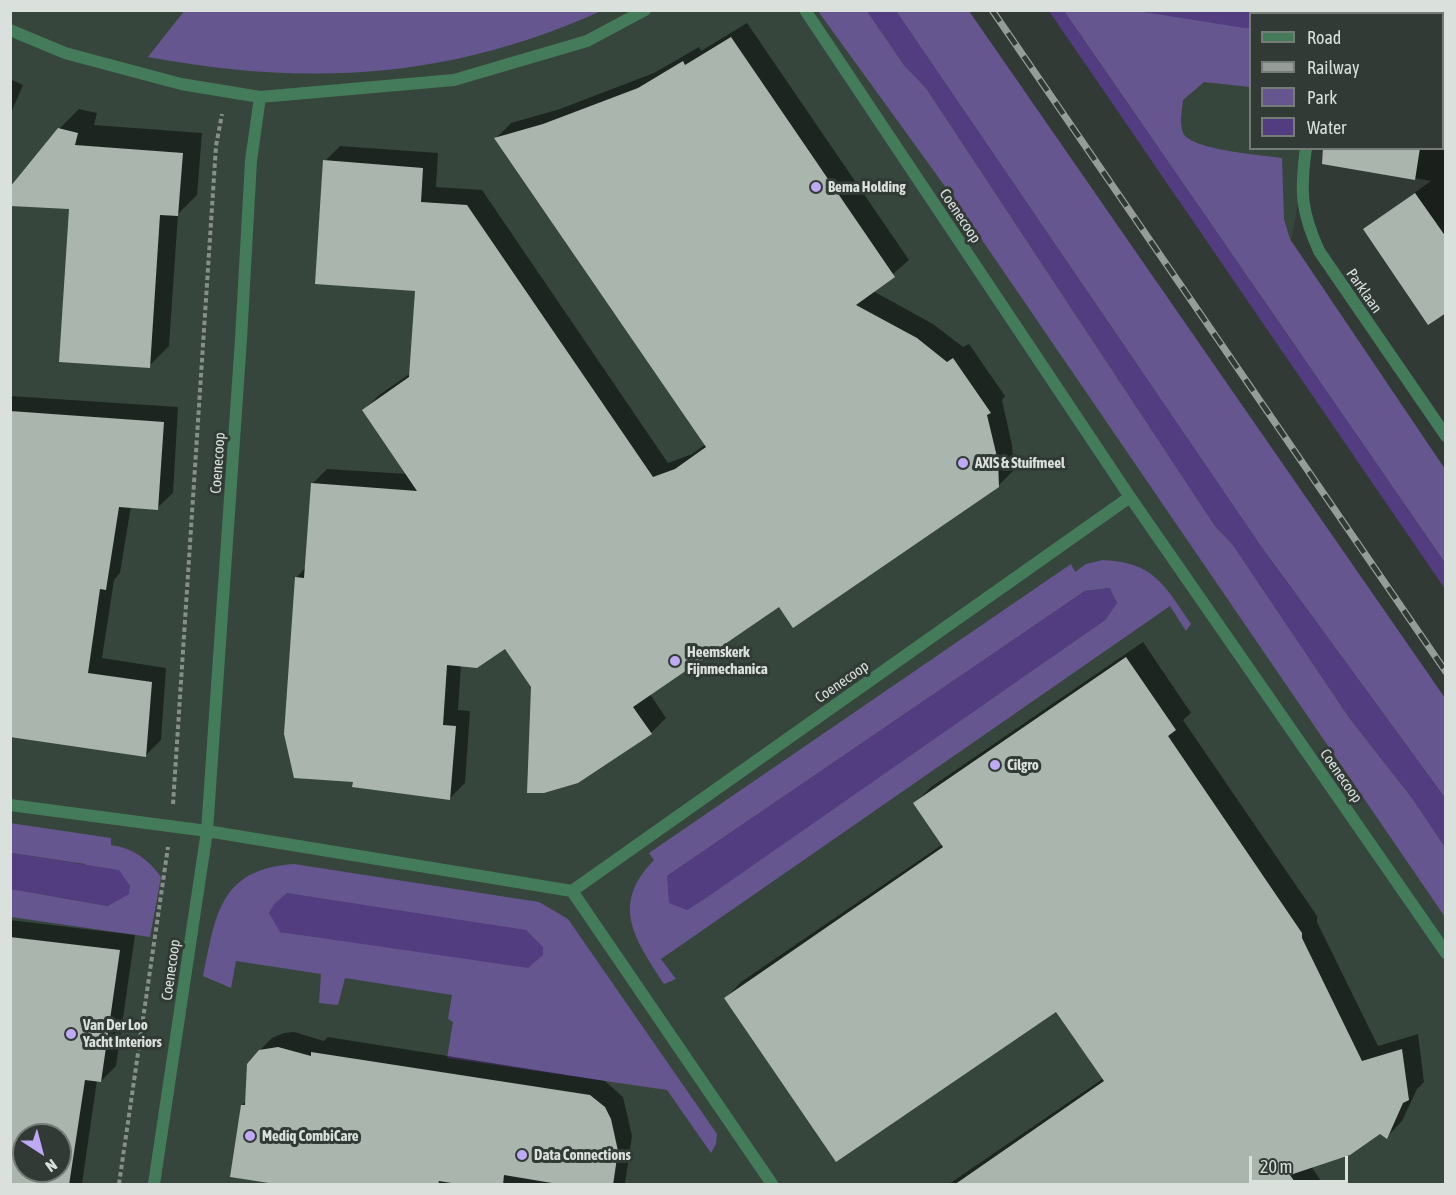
<!DOCTYPE html>
<style>
body{margin:0}
#map{position:relative;width:1456px;height:1195px;overflow:hidden;background:#313a35;font-family:"Asap Condensed",sans-serif}
canvas{display:block}
.frame{position:absolute;inset:0;border:12px solid #dae0dc;pointer-events:none}
.legend{position:absolute;left:1249px;top:12px;width:195px;height:138px;box-sizing:border-box;background:#313a35;border:2px solid #757c78;margin:0;padding:8px 10px;list-style:none;font-size:18px;color:#dae0dc}
.legend li{display:flex;align-items:center;gap:12px;height:30px}
.legend b{width:30px;border:2px solid #757c78}
.north{position:absolute;left:12px;top:1123px;width:60px;height:60px;box-sizing:border-box;background:#313a35;border:2px solid #757c78;border-radius:50%;rotate:144deg;font-size:16px;font-weight:700;line-height:24px;text-align:center;color:#dae0dc}
.north::after{content:'';display:block;margin:auto;width:21px;height:27px;background:#bea9f5;clip-path:polygon(50% 0,100% 100%,50% 72%,0 100%)}
.scale{position:absolute;left:1249px;top:1156px;width:99px;height:27px;box-sizing:border-box;border:3px solid #dae0dc;border-top:0;padding-left:8px;font-size:18px;line-height:21px;white-space:nowrap;color:#dae0dc;-webkit-text-stroke:4px #313a35;paint-order:stroke}
</style>
<div id="map">
<canvas width="1456" height="1195"></canvas>
<div class="frame"></div>
<ul class="legend">
<li><b style="height:8px;background:#447b5b"></b>Road</li>
<li><b style="height:8px;background:#969d98"></b>Railway</li>
<li><b style="height:16px;background:#66568f"></b>Park</li>
<li><b style="height:16px;background:#533d81"></b>Water</li>
</ul>
<div class="north">N</div>
<div class="scale">20 m</div>
</div>
<script>
const g = document.querySelector('canvas').getContext('2d');
g.lineJoin = 'round';
function fillPath(path, color) { g.fillStyle = color; g.fill(path, 'evenodd'); }
function strokePath(path, color, width, dash) { g.strokeStyle = color; g.lineWidth = width; g.lineCap = dash ? 'butt' : 'round'; g.setLineDash(dash || []); g.stroke(path); }
function drawText(font, color, halo, rows, align = 'center') {
  g.font = font + ' "Asap Condensed",sans-serif'; g.lineWidth = 6; g.setLineDash([]); g.textBaseline = 'middle'; g.strokeStyle = halo; g.fillStyle = color; for (const [text, x, y, turn = 0] of rows) {
    g.save(); g.translate(x, y); g.rotate((+turn || 0) * Math.PI / 180); g.textAlign = isNaN(turn) ? turn : align; if (halo) g.strokeText(text, 0, 0); g.fillText(text, 0, 0); g.restore();
  }
}
fillPath(new Path2D(`
 M 10,11 L 891,11 L 1445,812 L 1445,1184 L 11,1184 ZM 24,1135 L 60,1135 L 60,1171 L 24,1171 Z
 M 1074,11 L 1333,11 L 1332,14 L 1250,14 L 1250,148 L 1308,149 L 1279,308 Z`), '#37463c');
fillPath(new Path2D(`
 M 185,10 L 601,10 L 601,11 C 450,79 309,87 148,57 Z
 M 818,11 L 867,11 L 904,65 L 926,88 L 1215,526 L 1233,545 L 1348,716 L 1412,798 L 1445,847 L 1445,917 L 952,196 Z
 M 896,11 L 969,11 L 1445,698 L 1445,798 L 1260,545 Z
 M 1064,11 L 1138,11 L 1250,28 L 1250,87 L 1204,82 L 1183,100 C 1182,111 1179,122 1183,133 C 1191,150 1262,155 1282,158 L 1284,219 L 1290,239 L 1445,469 L 1445,563 Z
 M 1103,560 C 1154,562 1165,586 1191,624 L 1186,631 L 1170,606 L 661,959 L 676,979 L 664,984 C 636,940 609,906 654,860 L 649,853 L 1071,564 L 1075,572 L 1086,564 ZM 1109,588 L 1117,603 L 1105,620 L 687,910 L 667,876 L 1085,591 Z
 M 10,823 L 111,838 L 111,845 C 133,848 148,859 161,877 L 150,937 L 11,917 L 11,889 L 108,906 L 85,864 L 11,853 Z
 M 294,864 L 539,902 L 568,919 L 717,1134 L 716,1144 L 711,1153 L 667,1090 L 447,1058 L 453,1022 L 448,1019 L 452,995 L 345,978 L 338,1005 L 319,1003 L 321,974 L 236,961 L 231,988 L 203,976 C 216,915 219,869 294,864 ZM 287,893 L 305,897 L 355,942 L 280,932 Z`), '#66568f');
fillPath(new Path2D(`
 M 867,11 L 896,11 L 1260,545 L 1445,798 L 1445,847 L 1412,798 L 1348,716 L 1233,545 L 1215,526 L 926,88 L 904,65 Z
 M 1049,11 L 1064,11 L 1445,563 L 1445,589 Z
 M 1138,11 L 1265,11 L 1264,13 L 1250,14 L 1250,28 L 1244,28 Z
 M 1110,588 L 1117,603 L 1105,620 L 709,896 L 687,910 L 669,903 L 667,876 L 1085,591 Z
 M 11,853 L 119,870 L 130,886 L 129,894 L 108,906 L 11,889 Z
 M 287,893 L 526,930 L 543,947 L 543,955 L 528,968 L 280,932 L 269,913 L 274,904 Z`), '#533d81');
fillPath(new Path2D(`
 M 747,23 L 909,260 L 873,291 L 933,324 L 963,347 L 969,344 L 1005,396 L 1002,400 L 1012,445 L 1014,470 L 998,486 L 779,605 L 650,694 L 666,718 L 651,733 L 533,687 L 506,647 L 461,665 L 458,710 L 470,711 L 465,783 L 450,798 L 354,780 L 296,578 L 306,567 L 312,484 L 327,469 L 408,474 L 364,410 L 379,395 L 411,373 L 417,289 L 325,161 L 340,146 L 438,153 L 436,187 L 482,190 L 668,463 L 692,454 L 706,444 L 496,138 L 511,123 L 560,109 L 654,73 L 699,47 L 701,51 Z
 M 1442,69 L 1446,69 L 1446,311 L 1365,229 L 1431,181 L 1355,167 L 1358,148 L 1442,148 Z
 M 10,79 L 23,85 L 10,115 Z
 M 79,109 L 97,113 L 94,125 L 202,133 L 197,195 L 178,214 L 169,346 L 149,366 L 71,208 L 59,129 Z
 M 10,396 L 178,407 L 173,493 L 157,508 L 131,506 L 120,573 L 114,580 L 102,658 L 166,668 L 161,740 L 146,755 L 10,735 Z
 M 1143,642 L 1191,713 L 1183,720 L 1317,916 L 1317,922 L 1378,1046 L 1418,1034 L 1424,1082 L 1417,1089 L 1402,1121 L 1387,1137 L 1381,1132 L 1311,1166 L 1323,1184 L 949,1184 L 1104,1078 L 1057,1010 L 726,998 L 741,982 L 943,844 L 915,803 L 931,787 Z
 M 10,920 L 135,935 L 116,1066 L 101,1081 L 97,1080 L 82,1184 L 10,1184 ZM 24,1135 L 60,1135 L 60,1171 L 24,1171 Z
 M 294,1032 L 324,1041 L 328,1037 L 605,1081 L 623,1097 L 632,1136 L 625,1184 L 292,1184 L 242,1105 L 247,1100 L 256,1054 L 272,1038 L 284,1033 Z`), '#0007');
fillPath(new Path2D(`
 M 731,37 L 895,277 L 856,305 L 917,338 L 947,362 L 953,358 L 991,413 L 987,415 L 998,461 L 999,487 L 793,628 L 779,607 L 633,707 L 652,734 L 578,783 L 544,793 L 527,793 L 531,687 L 505,649 L 477,668 L 447,665 L 443,725 L 456,726 L 450,800 L 352,787 L 353,782 L 294,778 L 284,734 L 295,577 L 304,578 L 311,483 L 417,491 L 362,410 L 409,377 L 415,291 L 315,284 L 323,160 L 423,168 L 421,202 L 467,205 L 653,477 L 675,469 L 706,447 L 494,138 L 543,124 L 638,88 L 683,61 L 685,65 Z
 M 58,128 L 78,133 L 75,145 L 183,153 L 178,216 L 160,215 L 150,368 L 59,362 L 69,209 L 10,206 L 10,187 Z
 M 1323,148 L 1420,148 L 1415,180 L 1322,164 Z
 M 1415,193 L 1446,237 L 1446,313 L 1428,325 L 1363,229 Z
 M 10,411 L 164,422 L 158,510 L 119,507 L 106,590 L 100,589 L 88,673 L 152,682 L 146,757 L 10,737 Z
 M 1126,657 L 1176,730 L 1168,736 L 1302,933 L 1302,938 L 1362,1061 L 1402,1049 L 1409,1100 L 1403,1103 L 1387,1139 L 1380,1134 L 1350,1155 L 1290,1175 L 1297,1185 L 954,1185 L 1104,1081 L 1056,1012 L 836,1162 L 724,998 L 943,847 L 913,803 Z
 M 10,937 L 120,950 L 101,1082 L 85,1080 L 69,1185 L 10,1185 ZM 24,1135 L 60,1135 L 60,1171 L 24,1171 Z
 M 278,1047 L 311,1056 L 311,1052 L 590,1095 L 605,1107 L 611,1119 L 618,1151 L 613,1185 L 564,1185 L 504,1175 L 503,1185 L 464,1185 L 439,1181 L 438,1185 L 282,1185 L 230,1177 L 241,1105 L 245,1105 L 247,1064 L 259,1050 Z`), '#aab5ae');
strokePath(new Path2D(`
 M 173,804 L 216,146 L 222,114
 M 119,1184 L 168,847`), '#878f8a', 4, [4.5, 3]);
strokePath(new Path2D(`
 M 805,10 L 1130,497 L 1446,953
 M 10,30 L 65,53 L 181,84 L 260,97 L 251,161 L 241,339 L 207,831 L 154,1184
 M 260,97 L 454,80 L 587,41 L 645,10
 M 10,805 L 207,831 L 572,891 L 1130,497
 M 572,891 L 772,1184`), '#447b5b', 12);
strokePath(new Path2D(`
 M 1326,14 L 1327,10
 M 1306,148 C 1300,192 1301,211 1319,251 L 1446,436`), '#447b5b', 12);
const rail = new Path2D(`
 M 992,10 L 1446,672`);
strokePath(rail, '#969d98', 7);
strokePath(rail, '#313a35', 4.5, [14]);
for (const [x, y, r, color] of [
 [816,187,6,"#bea9f5"],
 [963,463,6,"#bea9f5"],
 [675,661,6,"#bea9f5"],
 [995,765,6,"#bea9f5"],
 [71,1034,6,"#bea9f5"],
 [250,1136,6,"#bea9f5"],
 [522,1155,6,"#bea9f5"]
]) { const dot = new Path2D(); dot.arc(x, y, r, 0, 2 * Math.PI); g.fillStyle = color; g.fill(dot); strokePath(dot, '#313a35', 2); }
drawText('bold 15px', '#dae0dc', '#313a35', [
 ["Bema Holding",828,187],
 ["AXIS & Stuifmeel",975,463],
 ["Heemskerk",687,652],
 ["Fijnmechanica",687,669],
 ["Cilgro",1007,765],
 ["Van Der Loo",83,1025],
 ["Yacht Interiors",83,1042],
 ["Mediq CombiCare",262,1136],
 ["Data Connections",534,1155]
], 'left');
drawText('15px', '#dae0dc', '#313a35', [
 ["Coenecoop",960,216,56],
 ["Parklaan",1364,291,55],
 ["Coenecoop",218,463,-86],
 ["Coenecoop",842,682,-35],
 ["Coenecoop",1341,776,55],
 ["Coenecoop",171,970,-82]
]);
</script>
